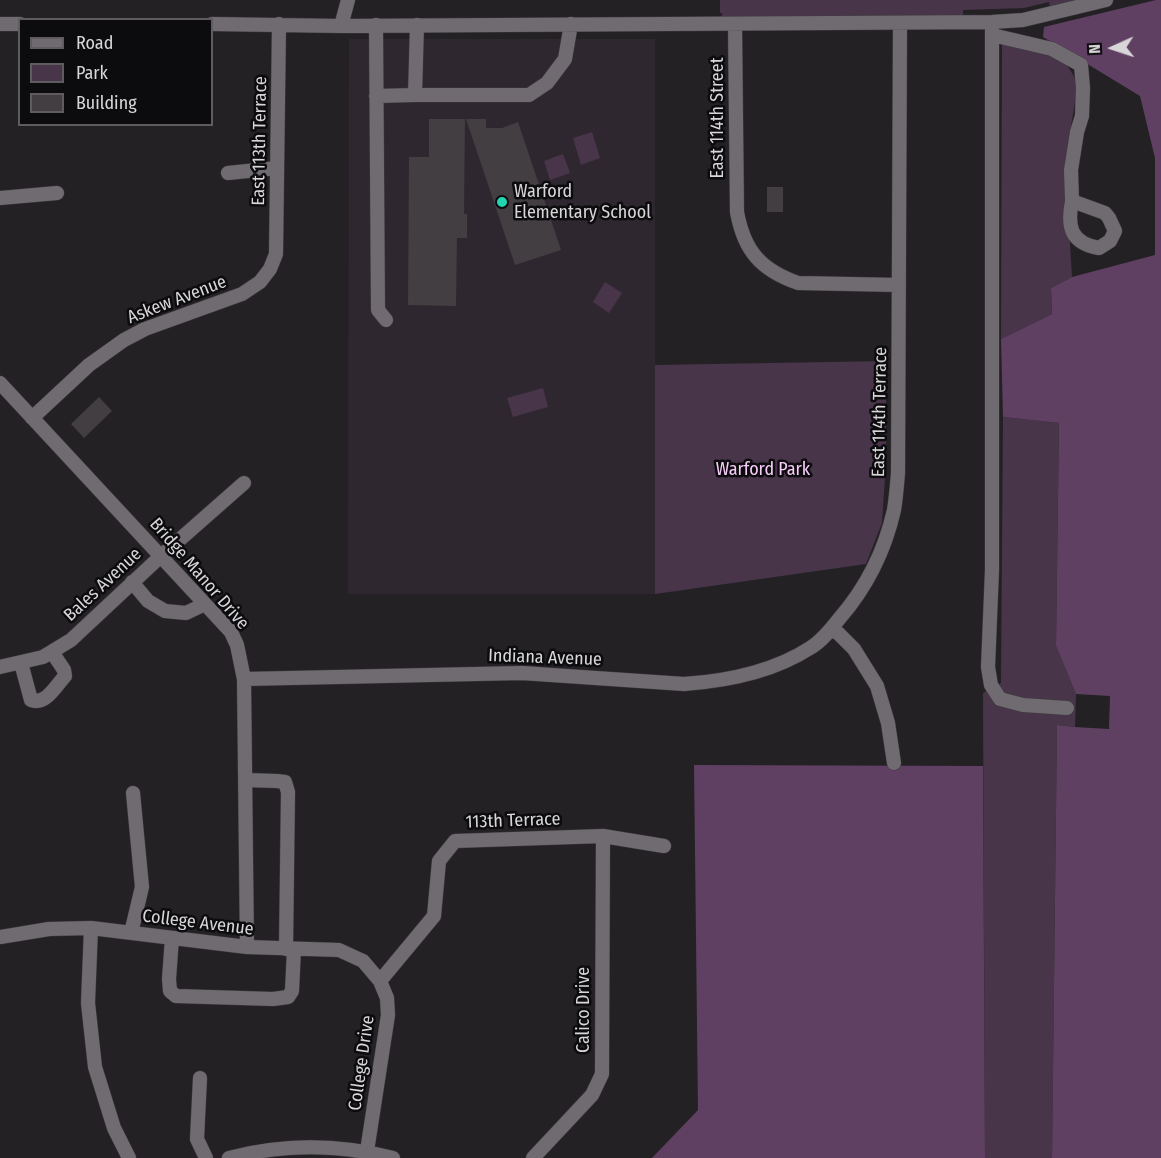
<!DOCTYPE html>
<style>
body{margin:0}
#map{position:relative;width:1161px;height:1158px;overflow:hidden;background:#242124;font-family:"Fira Sans Condensed",sans-serif}
canvas{display:block}
.legend{position:absolute;left:18px;top:18px;width:195px;height:108px;box-sizing:border-box;background:#0c0b0d;border:2px solid #5e5c5f;margin:0;padding:8px 10px;list-style:none;font-size:18px;color:#d8d6d9}
.legend li{display:flex;align-items:center;gap:12px;height:30px}
.legend b{width:30px;border:2px solid #5e5c5f}
.north{position:absolute;left:1083px;top:18px;width:60px;height:60px;-webkit-text-stroke:4px #0c0b0d;paint-order:stroke;rotate:267deg;font-size:16px;font-weight:700;line-height:24px;text-align:center;color:#d8d6d9}
.north::after{content:'';display:block;margin:auto;width:21px;height:27px;background:#d8d6d9;clip-path:polygon(50% 0,100% 100%,50% 72%,0 100%)}
</style>
<div id="map">
<canvas width="1161" height="1158"></canvas>
<ul class="legend">
<li><b style="height:8px;background:#6f6b70"></b>Road</li>
<li><b style="height:16px;background:#48354a"></b>Park</li>
<li><b style="height:16px;background:#423e42"></b>Building</li>
</ul>
<div class="north">N</div>
</div>
<script>
const g = document.querySelector('canvas').getContext('2d');
g.lineJoin = 'round';
function fillPath(path, color) { g.fillStyle = color; g.fill(path, 'evenodd'); }
function strokePath(path, color, width, dash) { g.strokeStyle = color; g.lineWidth = width; g.lineCap = dash ? 'butt' : 'round'; g.setLineDash(dash || []); g.stroke(path); }
function drawText(font, color, halo, rows, align = 'center') {
  g.font = font + ' "Fira Sans Condensed",sans-serif'; g.lineWidth = 5; g.setLineDash([]); g.textBaseline = 'middle'; g.strokeStyle = halo; g.fillStyle = color; for (const [text, x, y, turn = 0] of rows) {
    g.save(); g.translate(x, y); g.rotate((+turn || 0) * Math.PI / 180); g.textAlign = isNaN(turn) ? turn : align; if (halo) g.strokeText(text, 0, 0); g.fillText(text, 0, 0); g.restore();
  }
}
fillPath(new Path2D(`
 M 349,39 L 655,39 L 655,594 L 348,594 Z`), '#2f272f');
fillPath(new Path2D(`
 M 720,0 L 1084,0 L 1050,8 L 1049,2 L 1024,8 L 963,10 L 963,18 L 722,19 L 722,13 L 720,13 Z
 M 1002,42 L 1064,60 L 1078,83 L 1065,163 L 1072,277 L 1051,288 L 1052,314 L 1001,339 Z
 M 592,132 L 600,158 L 581,165 L 573,138 Z
 M 563,154 L 570,173 L 550,180 L 544,161 Z
 M 605,282 L 622,293 L 609,313 L 593,302 Z
 M 886,361 L 886,462 L 882,523 L 866,564 L 655,594 L 655,365 Z
 M 543,388 L 548,407 L 513,417 L 507,398 Z
 M 1003,417 L 1059,423 L 1056,646 L 1076,694 L 1075,727 L 1057,725 L 1052,1158 L 985,1158 L 983,693 L 1001,683 Z`), '#48354a');
fillPath(new Path2D(`
 M 1156,0 L 1161,0 L 1161,1158 L 1052,1158 L 1057,725 L 1075,727 L 1109,729 L 1110,696 L 1076,694 L 1056,646 L 1059,423 L 1003,417 L 1001,339 L 1052,314 L 1051,288 L 1072,277 L 1155,255 L 1155,158 L 1140,96 L 1043,37 L 1044,27 Z
 M 694,765 L 983,766 L 985,1158 L 652,1158 L 698,1110 Z`), '#5f4062');
fillPath(new Path2D(`
 M 429,119 L 465,119 L 464,214 L 467,214 L 467,238 L 457,238 L 456,306 L 408,305 L 409,157 L 429,157 Z
 M 466,119 L 486,119 L 486,128 L 502,128 L 518,122 L 561,250 L 515,265 Z
 M 767,187 L 783,187 L 783,212 L 767,212 Z
 M 99,397 L 112,411 L 84,438 L 71,424 Z`), '#423e42');
const minor = new Path2D(`
 M 992,22 L 992,570 L 988,667 L 991,685 L 1000,699 L 1023,705 L 1067,708
 M 0,24 L 20,24
 M 212,24 L 341,26 L 992,22 L 1023,20 L 1106,0
 M 735,24 L 737,212 C 744,251 761,270 798,283 L 899,285
 M 376,25 L 378,310 L 386,320
 M 417,25 L 415,95 L 529,95 L 547,83 L 565,59 L 571,24
 M 341,26 L 348,0
 M 992,35 L 1052,49 L 1081,65 L 1083,88 L 1082,116 L 1077,132 L 1071,170 L 1072,201 L 1105,213 L 1109,218 L 1115,231 L 1110,241 L 1099,248 C 1070,243 1067,226 1072,201
 M 376,96 L 415,95
 M 228,173 L 277,168
 M 0,198 L 57,193
 M 0,383 L 231,632 L 237,645 L 244,679 L 247,947
 M 32,418 L 89,365 L 124,340 L 145,329 L 242,294 L 260,282 L 270,269 L 276,254 L 279,24
 M 132,582 L 148,601 L 165,611 L 186,613 L 205,604
 M 830,630 L 838,633 L 854,649 L 877,686 L 888,723 L 894,763
 M 21,663 L 31,700 C 46,705 55,687 65,676 L 64,670 L 52,652
 M 0,667 L 43,657 L 71,640 L 161,556 L 244,483
 M 244,679 L 522,673 L 684,684 C 727,681 773,672 810,648 C 822,641 831,629 839,619 C 866,588 885,550 894,510 C 896,498 897,485 898,473 L 900,23
 M 245,780 L 277,781 L 285,782 L 288,792 L 286,949
 M 91,928 L 88,1003 L 95,1067 L 114,1128 L 129,1158
 M 131,933 L 142,887 L 133,793
 M 0,937 L 49,929 L 91,928 L 247,947 L 339,950 L 363,961 L 380,981 L 387,998 L 388,1015 L 367,1151
 M 172,938 L 169,979 L 170,991 L 176,996 L 273,999 L 288,997 L 292,991 L 294,949
 M 380,981 L 434,916 L 439,861 L 455,841 L 603,836 L 664,846
 M 200,1078 L 197,1139 L 206,1158
 M 229,1158 C 282,1144 339,1144 393,1158
 M 533,1158 L 592,1095 L 602,1074 L 603,836`);
strokePath(minor, '#3e3b3f', 15);
strokePath(minor, '#6f6b70', 14);
for (const [x, y, r, color] of [
 [502,202,6,"#20d5b0"]
]) { const dot = new Path2D(); dot.arc(x, y, r, 0, 2 * Math.PI); g.fillStyle = color; g.fill(dot); strokePath(dot, '#0c0b0d', 2); }
drawText('18px', '#d8d6d9', '#0c0b0d', [
 ["East 114th Street",718,118,-90],
 ["East 113th Terrace",260,141,-89],
 ["Askew Avenue",177,300,-21],
 ["East 114th Terrace",880,412,-89],
 ["Bridge Manor Drive",199,574,49],
 ["Bales Avenue",103,585,-43],
 ["Indiana Avenue",545,658,2],
 ["113th Terrace",513,821,-2],
 ["College Avenue",198,923,7],
 ["Calico Drive",584,1010,-90],
 ["College Drive",362,1063,-82]
]);
drawText('18px', '#d8d6d9', '#0c0b0d', [
 ["Warford",514,192],
 ["Elementary School",514,213]
], 'left');
drawText('18px', '#f7ccfa', '#0c0b0d', [
 ["Warford Park",763,470]
]);
</script>
